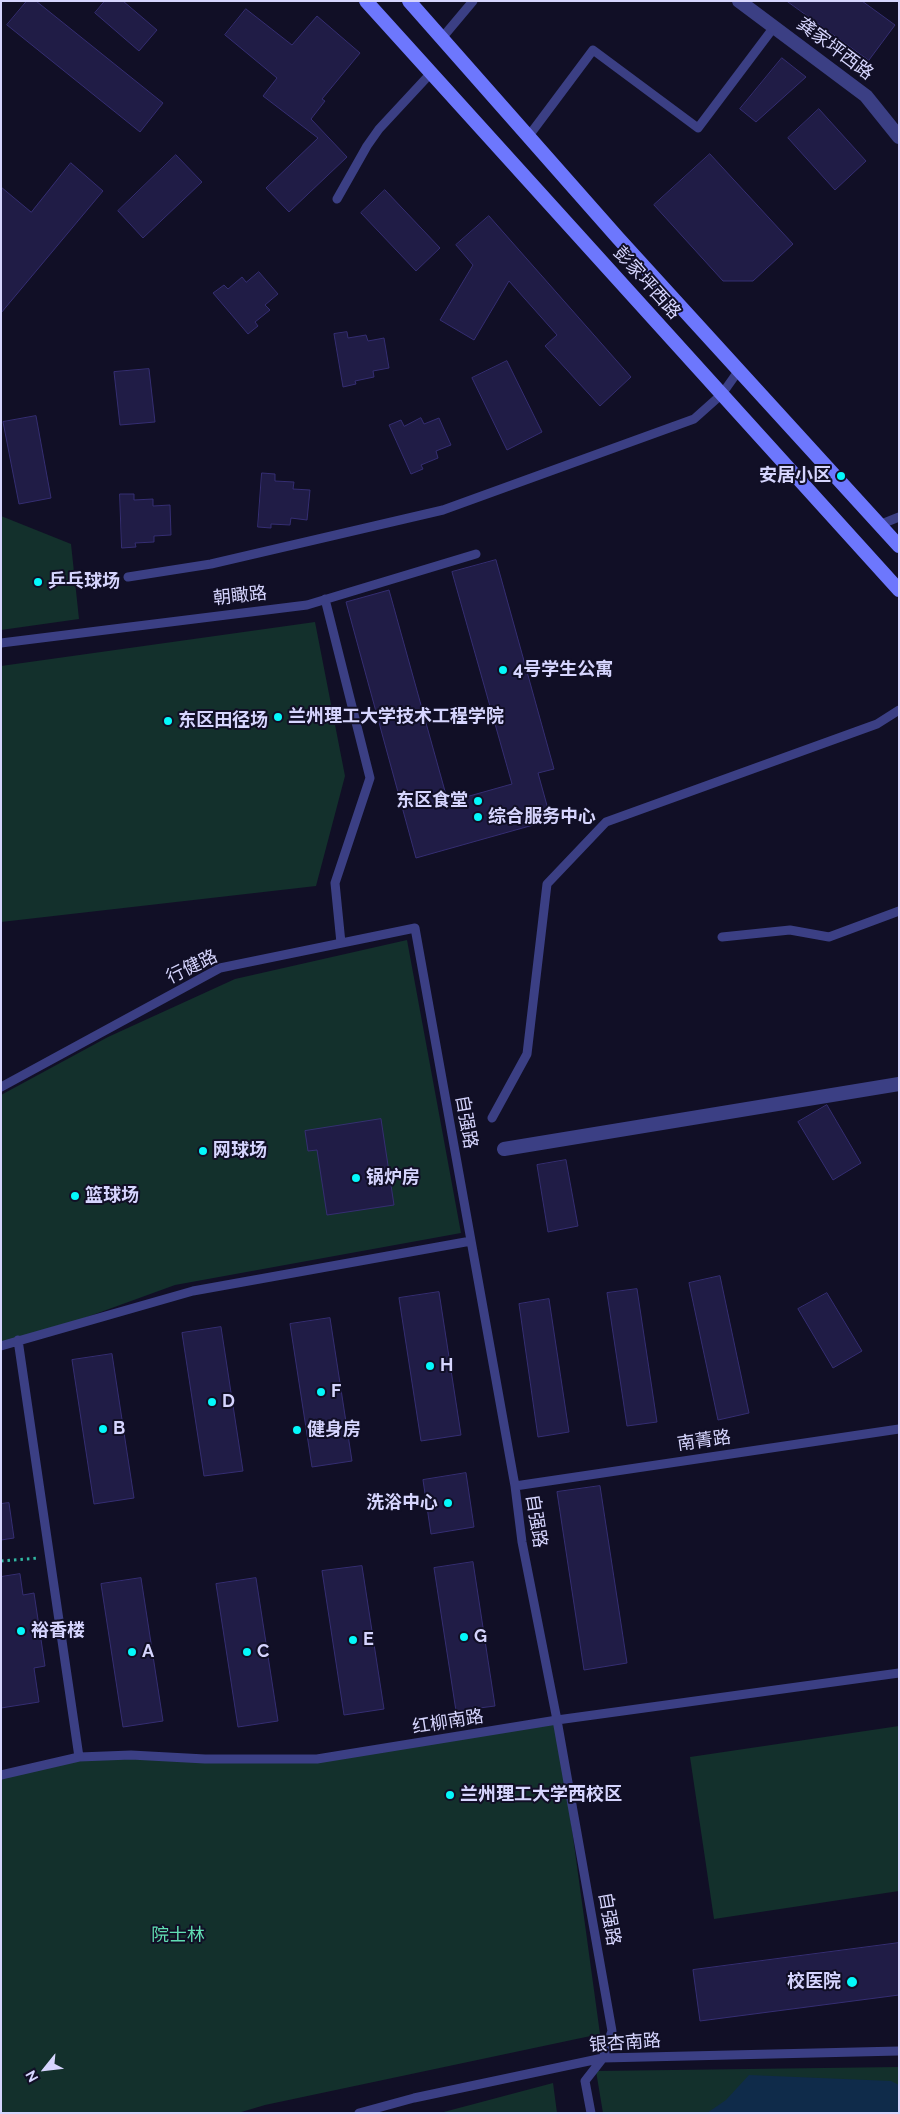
<!DOCTYPE html>
<meta charset="utf-8">
<style>
body{margin:0}
#map{position:relative;width:900px;height:2114px;overflow:hidden;background:#110f26;font-family:Raleway,sans-serif}
canvas{display:block}
.frame{position:absolute;inset:0;border:2px solid #d6d5fe;pointer-events:none}
.north{position:absolute;left:20px;top:2044px;width:50px;height:50px;-webkit-text-stroke:4px #110f26;paint-order:stroke;rotate:241deg;font-size:14px;font-weight:700;line-height:20px;text-align:center;color:#d6d5fe}
.north::after{content:'';display:block;margin:auto;width:18px;height:22px;background:#d6d5fe;clip-path:polygon(50% 0,100% 100%,50% 72%,0 100%)}
</style>
<div id="map">
<canvas width="900" height="2114"></canvas>
<div class="frame"></div>
<div class="north">N</div>
</div>
<script>
const g = document.querySelector('canvas').getContext('2d');
g.lineJoin = 'round';
function fillPath(path, color) { g.fillStyle = color; g.fill(path, 'evenodd'); }
function strokePath(path, color, width, dash) { g.strokeStyle = color; g.lineWidth = width; g.lineCap = dash ? 'butt' : 'round'; g.setLineDash(dash || []); g.stroke(path); }
function drawText(font, color, halo, rows, align = 'center') {
  g.font = font + ' Raleway,"Noto Sans SC",sans-serif'; g.lineWidth = 4; g.setLineDash([]); g.textBaseline = 'middle'; g.strokeStyle = halo; g.fillStyle = color; for (const [text, x, y, turn = 0] of rows) {
    g.save(); g.translate(x, y); g.rotate((+turn || 0) * Math.PI / 180); g.textAlign = isNaN(turn) ? turn : align; if (halo) g.strokeText(text, 0, 0); g.fillText(text, 0, 0); g.restore();
  }
}
fillPath(new Path2D(`
 M 1,516 L 71,544 L 79,619 L 1,630 Z
 M 315,622 L 345,776 L 316,886 L 1,922 L 1,666 Z
 M 407,940 L 461,1233 L 175,1285 L 65,1325 L 1,1345 L 1,1095 L 108,1037 L 235,979 Z
 M 557,1720 L 600,2034 L 265,2105 L 238,2113 L 1,2113 L 1,1775 L 79,1757 L 309,1761 Z
 M 899,1726 L 899,1891 L 714,1919 L 690,1757 Z
 M 899,2067 L 899,2113 L 603,2113 L 596,2071 Z
 M 553,2083 L 557,2113 L 440,2113 Z`), '#13302c');
fillPath(new Path2D(`
 M 749,2075 L 891,2081 L 899,2085 L 899,2113 L 707,2113 L 726,2100 Z`), '#0f2b4a');
const building = new Path2D(`
 M 27,1 L 36,1 L 163,103 L 140,132 L 7,25 Z
 M 105,1 L 123,1 L 157,30 L 139,51 L 95,13 Z
 M 787,1 L 862,1 L 895,25 L 869,60 Z
 M 246,9 L 292,45 L 317,16 L 360,53 L 322,99 L 325,101 L 311,119 L 347,157 L 289,212 L 266,188 L 318,138 L 263,96 L 277,78 L 225,35 Z
 M 782,58 L 806,77 L 756,122 L 740,109 Z
 M 819,109 L 866,161 L 835,190 L 788,138 Z
 M 710,154 L 793,244 L 753,281 L 723,281 L 654,205 Z
 M 176,155 L 202,182 L 143,238 L 118,211 Z
 M 71,163 L 103,191 L 1,313 L 1,187 L 31,212 Z
 M 385,190 L 440,248 L 416,271 L 361,213 Z
 M 489,216 L 631,377 L 600,406 L 545,346 L 557,335 L 509,281 L 474,340 L 440,320 L 473,265 L 456,245 Z
 M 259,272 L 278,294 L 265,305 L 270,310 L 255,322 L 258,326 L 248,334 L 213,293 L 224,285 L 228,289 L 242,277 L 246,282 Z
 M 347,332 L 348,338 L 366,335 L 368,341 L 384,338 L 389,368 L 373,371 L 374,377 L 355,381 L 356,384 L 343,387 L 334,334 Z
 M 507,361 L 542,432 L 507,450 L 472,378 Z
 M 149,369 L 155,422 L 120,425 L 114,372 Z
 M 36,416 L 51,498 L 19,504 L 3,422 Z
 M 421,418 L 424,424 L 439,418 L 451,445 L 436,451 L 438,458 L 421,465 L 423,469 L 411,474 L 389,425 L 401,420 L 404,426 Z
 M 262,473 L 275,474 L 275,481 L 294,482 L 293,489 L 310,490 L 307,520 L 291,518 L 290,525 L 271,524 L 271,528 L 258,527 Z
 M 120,494 L 134,494 L 134,500 L 153,499 L 153,506 L 170,505 L 171,535 L 154,536 L 154,542 L 135,543 L 136,547 L 122,548 Z
 M 496,560 L 554,769 L 538,773 L 551,820 L 416,858 L 346,602 L 389,590 L 448,802 L 512,784 L 452,572 Z
 M 827,1105 L 861,1163 L 833,1180 L 798,1122 Z
 M 381,1119 L 394,1205 L 327,1215 L 317,1150 L 308,1151 L 305,1131 Z
 M 566,1160 L 578,1226 L 548,1232 L 537,1165 Z
 M 720,1276 L 749,1413 L 718,1420 L 689,1283 Z
 M 637,1289 L 657,1422 L 627,1426 L 607,1293 Z
 M 439,1292 L 461,1435 L 421,1441 L 399,1298 Z
 M 827,1293 L 862,1351 L 833,1368 L 798,1309 Z
 M 549,1299 L 569,1432 L 538,1437 L 519,1304 Z
 M 330,1318 L 352,1461 L 312,1467 L 290,1324 Z
 M 221,1327 L 243,1471 L 204,1476 L 182,1333 Z
 M 112,1354 L 134,1498 L 94,1504 L 72,1360 Z
 M 466,1473 L 474,1527 L 431,1534 L 423,1480 Z
 M 600,1486 L 627,1663 L 584,1670 L 557,1492 Z
 M 9,1503 L 14,1538 L 1,1540 L 1,1504 Z
 M 473,1562 L 495,1706 L 456,1711 L 434,1568 Z
 M 362,1566 L 384,1709 L 344,1715 L 322,1571 Z
 M 20,1574 L 23,1595 L 34,1593 L 45,1666 L 34,1668 L 39,1702 L 1,1708 L 1,1577 Z
 M 141,1578 L 163,1721 L 123,1727 L 101,1584 Z
 M 256,1578 L 278,1721 L 238,1727 L 216,1584 Z
 M 899,1943 L 899,1995 L 700,2021 L 693,1970 Z`);
fillPath(building, '#201c46');
strokePath(building, '#352e72', 1);
strokePath(new Path2D(`
 M 1,1561 L 38,1558`), '#31b6a1', 3, [2.5, 4]);
strokePath(new Path2D(`
 M 442,38 L 473,1
 M 528,137 L 593,50 L 698,128 L 774,27
 M 337,199 L 367,146 L 379,129 L 431,73
 M 879,525 L 899,517
 M 128,577 L 211,564 L 443,510 L 694,419 L 722,394 L 739,370
 M 325,599 L 370,778 L 335,883 L 341,943
 M 1,643 L 307,605 L 476,554
 M 722,937 L 790,930 L 829,937 L 899,911
 M 1,1087 L 220,968 L 415,928 L 515,1486 L 522,1542 L 557,1720 L 612,2031 L 603,2058 L 585,2081 L 591,2113
 M 492,1118 L 527,1054 L 547,884 L 606,822 L 877,724 L 899,710
 M 18,1340 L 79,1757
 M 1,1346 L 193,1291 L 471,1241
 M 515,1486 L 899,1429
 M 1,1775 L 79,1757 L 131,1755 L 205,1759 L 317,1759 L 557,1720 L 899,1673
 M 359,2113 L 414,2098 L 603,2058 L 899,2051`), '#3b3f84', 9);
strokePath(new Path2D(`
 M 739,1 L 866,96 L 899,137
 M 504,1149 L 899,1084`), '#3b3f84', 14);
strokePath(new Path2D(`
 M 366,1 L 899,590
 M 409,1 L 618,238 L 899,546`), '#6d77fd', 14);
for (const [x, y, r, color] of [
 [841,476,5,"#04f9fb"],
 [38,582,5,"#04f9fb"],
 [503,670,5,"#04f9fb"],
 [278,717,5,"#04f9fb"],
 [168,721,5,"#04f9fb"],
 [478,801,5,"#04f9fb"],
 [478,817,5,"#04f9fb"],
 [203,1151,5,"#04f9fb"],
 [356,1178,5,"#04f9fb"],
 [75,1196,5,"#04f9fb"],
 [430,1366,5,"#04f9fb"],
 [321,1392,5,"#04f9fb"],
 [212,1402,5,"#04f9fb"],
 [103,1429,5,"#04f9fb"],
 [297,1430,5,"#04f9fb"],
 [448,1503,5,"#04f9fb"],
 [21,1631,5,"#04f9fb"],
 [464,1637,5,"#04f9fb"],
 [353,1640,5,"#04f9fb"],
 [132,1652,5,"#04f9fb"],
 [247,1652,5,"#04f9fb"],
 [450,1795,5,"#04f9fb"],
 [852,1982,6,"#04f9fb"]
]) { const dot = new Path2D(); dot.arc(x, y, r, 0, 2 * Math.PI); g.fillStyle = color; g.fill(dot); strokePath(dot, '#110f26', 2); }
drawText('18px', '#d6d5fe', '#110f26', [
 ["龚家坪西路",835,49,37],
 ["彭家坪西路",647,283,48],
 ["朝瞰路",240,596,-6],
 ["行健路",192,967,-26],
 ["自强路",466,1122,80],
 ["南菁路",704,1441,-8],
 ["自强路",536,1521,81],
 ["红柳南路",448,1722,-9],
 ["自强路",609,1919,80],
 ["银杏南路",625,2043,-4]
]);
drawText('bold 18px', '#d6d5fe', '#110f26', [
 ["安居小区",831,476,"right"],
 ["乒乓球场",48,582],
 ["4号学生公寓",513,670],
 ["兰州理工大学技术工程学院",288,717],
 ["东区田径场",178,721],
 ["东区食堂",468,801,"right"],
 ["综合服务中心",488,817],
 ["网球场",213,1151],
 ["锅炉房",366,1178],
 ["篮球场",85,1196],
 ["H",440,1366],
 ["F",331,1392],
 ["D",222,1402],
 ["B",113,1429],
 ["健身房",307,1430],
 ["洗浴中心",438,1503,"right"],
 ["裕香楼",31,1631],
 ["G",474,1637],
 ["E",363,1640],
 ["A",142,1652],
 ["C",257,1652],
 ["兰州理工大学西校区",460,1795],
 ["校医院",841,1982,"right"]
], 'left');
drawText('18px', '#61deb3', '#110f26', [
 ["院士林",178,1936]
]);
</script>
